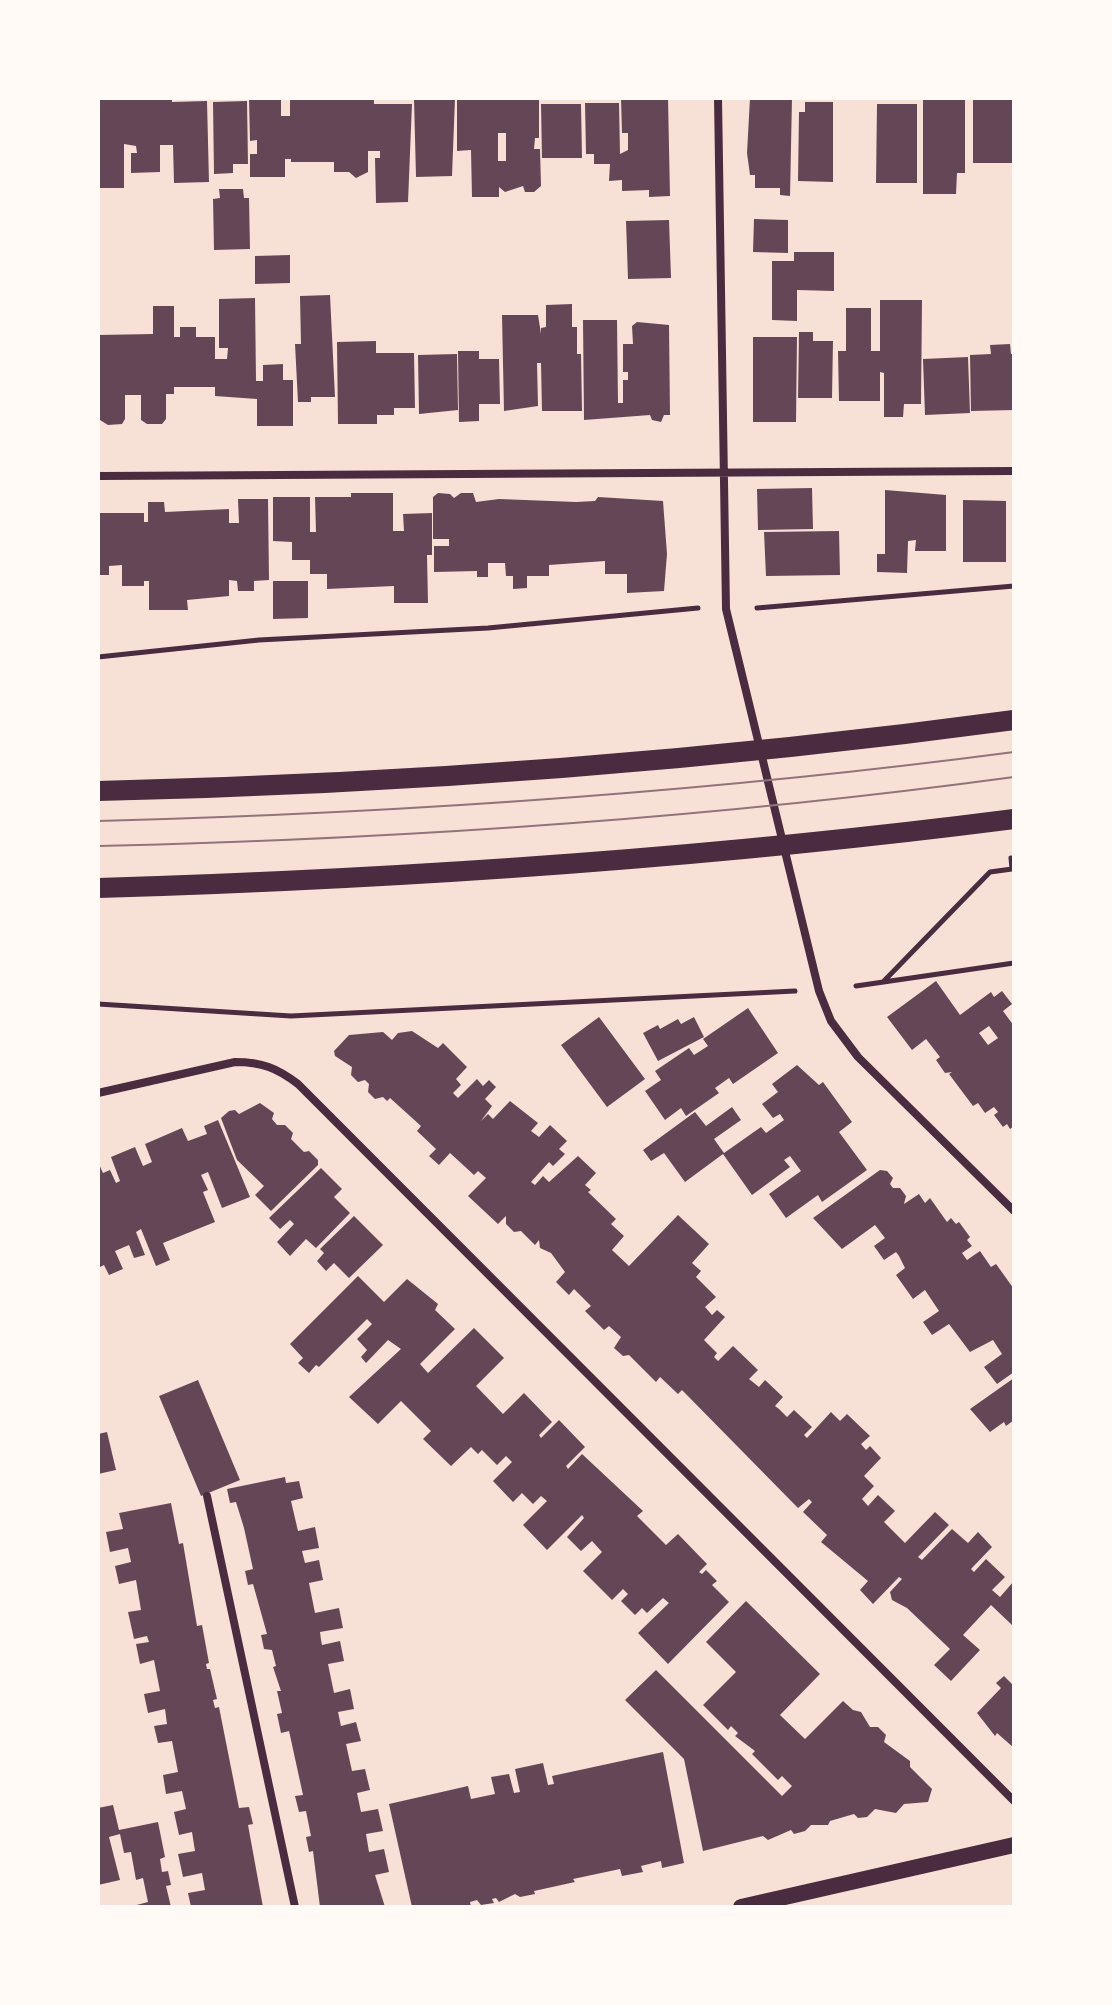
<!DOCTYPE html>
<style>
body{margin:0}
#map{position:relative;width:1112px;height:2005px;overflow:hidden;background:#f7e1d7;font-family:Lora,serif}
canvas{display:block}
.frame{position:absolute;inset:0;border:100px solid #fffaf5;pointer-events:none}
</style>
<div id="map">
<canvas width="1112" height="2005"></canvas>
<div class="frame"></div>
</div>
<script>
const g = document.querySelector('canvas').getContext('2d');
g.lineJoin = 'round';
function fillPath(path, color) { g.fillStyle = color; g.fill(path, 'evenodd'); }
function strokePath(path, color, width, dash) { g.strokeStyle = color; g.lineWidth = width; g.lineCap = dash ? 'butt' : 'round'; g.setLineDash(dash || []); g.stroke(path); }
fillPath(new Path2D(`
 M 172,98 L 172,102 L 207,101 L 209,182 L 174,183 L 173,145 L 160,145 L 160,172 L 131,173 L 131,153 L 137,153 L 136,146 L 124,144 L 124,188 L 98,188 L 98,99 Z
 M 249,98 L 281,98 L 281,116 L 290,116 L 290,99 L 374,98 L 374,104 L 412,104 L 408,202 L 376,203 L 375,158 L 380,158 L 380,151 L 368,151 L 368,172 L 356,178 L 349,172 L 334,172 L 334,162 L 291,162 L 291,159 L 285,159 L 285,177 L 250,177 L 250,154 L 257,154 L 257,140 L 250,141 Z
 M 455,98 L 452,176 L 416,177 L 414,99 Z
 M 457,98 L 539,98 L 539,138 L 535,138 L 534,149 L 540,149 L 541,186 L 534,192 L 525,192 L 523,186 L 505,192 L 499,187 L 499,197 L 472,197 L 471,150 L 457,151 ZM 498,133 L 506,133 L 506,161 L 498,161 Z
 M 621,98 L 668,98 L 670,196 L 649,197 L 649,190 L 622,191 L 622,180 L 609,181 L 610,164 L 594,164 L 594,154 L 586,154 L 585,103 L 619,103 L 620,154 L 628,150 L 628,133 L 622,133 Z
 M 750,98 L 792,98 L 790,196 L 780,195 L 780,188 L 755,188 L 755,175 L 750,175 L 747,153 Z
 M 923,98 L 965,98 L 965,173 L 957,173 L 956,194 L 923,194 Z
 M 973,98 L 1014,98 L 1014,163 L 973,163 Z
 M 247,101 L 248,164 L 233,164 L 233,173 L 214,174 L 213,102 Z
 M 805,102 L 833,102 L 833,182 L 798,181 L 799,112 L 805,112 Z
 M 541,104 L 581,104 L 582,158 L 542,158 Z
 M 877,104 L 917,104 L 917,183 L 876,183 Z
 M 219,189 L 243,189 L 244,198 L 249,198 L 250,249 L 214,250 L 213,199 L 220,198 Z
 M 754,219 L 788,220 L 788,253 L 753,252 Z
 M 669,220 L 671,278 L 628,279 L 626,221 Z
 M 794,252 L 834,252 L 834,291 L 797,290 L 797,321 L 772,320 L 772,261 L 794,261 Z
 M 290,255 L 290,283 L 255,284 L 255,256 Z
 M 330,295 L 335,397 L 311,397 L 311,402 L 298,402 L 295,344 L 301,344 L 300,296 Z
 M 255,298 L 256,381 L 263,381 L 263,365 L 283,364 L 283,380 L 293,380 L 293,426 L 257,426 L 257,399 L 215,396 L 215,387 L 174,387 L 174,394 L 166,394 L 166,419 L 162,424 L 147,424 L 141,420 L 141,395 L 125,395 L 125,419 L 122,424 L 108,425 L 100,420 L 98,335 L 153,334 L 153,306 L 174,306 L 174,337 L 180,337 L 180,327 L 196,327 L 196,337 L 215,337 L 215,359 L 227,359 L 228,348 L 219,348 L 219,299 Z
 M 880,300 L 922,300 L 921,404 L 904,404 L 903,417 L 884,417 L 884,373 L 880,372 L 880,401 L 839,401 L 838,351 L 846,351 L 846,308 L 871,308 L 871,351 L 880,351 Z
 M 572,304 L 572,327 L 577,327 L 577,354 L 581,354 L 582,411 L 542,411 L 541,363 L 537,363 L 538,406 L 504,411 L 502,315 L 538,315 L 541,334 L 541,328 L 546,327 L 546,305 Z
 M 583,320 L 617,320 L 618,403 L 623,403 L 623,380 L 628,380 L 628,372 L 623,372 L 623,344 L 633,344 L 632,326 L 637,322 L 669,325 L 670,415 L 664,415 L 661,422 L 652,420 L 650,415 L 584,420 Z
 M 799,332 L 813,332 L 813,341 L 833,341 L 832,398 L 798,398 Z
 M 753,337 L 797,337 L 796,422 L 753,422 Z
 M 376,341 L 376,353 L 414,353 L 415,408 L 394,408 L 394,415 L 377,415 L 377,424 L 338,424 L 337,342 Z
 M 1010,344 L 1011,354 L 1014,354 L 1014,410 L 971,411 L 970,355 L 991,354 L 990,345 Z
 M 458,351 L 479,351 L 479,359 L 499,359 L 500,404 L 479,404 L 479,421 L 459,422 Z
 M 457,354 L 458,410 L 419,414 L 418,355 Z
 M 968,357 L 970,413 L 925,415 L 923,359 Z
 M 812,488 L 813,529 L 758,530 L 757,489 Z
 M 885,490 L 946,495 L 946,551 L 915,551 L 916,540 L 908,541 L 907,573 L 877,572 L 877,554 L 885,554 Z
 M 351,493 L 393,493 L 393,531 L 404,531 L 403,514 L 432,513 L 432,555 L 427,555 L 428,603 L 394,603 L 394,586 L 327,589 L 327,574 L 310,574 L 310,560 L 292,560 L 292,542 L 273,541 L 273,497 L 310,497 L 310,532 L 316,532 L 315,497 L 351,497 Z
 M 438,493 L 450,494 L 454,498 L 461,493 L 473,493 L 476,502 L 499,499 L 576,502 L 595,501 L 598,497 L 663,501 L 667,554 L 664,591 L 627,593 L 627,574 L 605,574 L 605,561 L 549,565 L 549,576 L 527,576 L 527,588 L 513,589 L 513,576 L 506,576 L 505,563 L 488,563 L 488,577 L 477,577 L 477,571 L 434,572 L 434,546 L 449,546 L 449,539 L 433,539 L 433,497 Z
 M 238,499 L 268,499 L 269,580 L 254,581 L 254,591 L 238,591 L 237,581 L 229,580 L 229,596 L 187,600 L 188,610 L 149,610 L 149,581 L 144,581 L 144,586 L 122,586 L 122,565 L 109,566 L 109,575 L 98,575 L 98,513 L 144,513 L 144,522 L 148,522 L 148,502 L 164,502 L 165,512 L 229,509 L 229,523 L 239,523 Z
 M 963,500 L 1006,501 L 1006,562 L 963,562 Z
 M 839,531 L 840,575 L 766,576 L 764,532 Z
 M 273,581 L 308,581 L 308,618 L 273,619 Z
 M 936,981 L 960,1015 L 991,992 L 994,997 L 1002,991 L 1012,1004 L 1003,1011 L 1014,1026 L 1014,1126 L 1010,1129 L 1007,1124 L 1003,1127 L 994,1115 L 998,1112 L 994,1107 L 985,1113 L 978,1103 L 973,1106 L 949,1074 L 952,1072 L 945,1073 L 936,1060 L 940,1057 L 926,1039 L 912,1050 L 887,1017 ZM 989,1026 L 998,1038 L 988,1045 L 979,1033 Z
 M 748,1008 L 778,1053 L 733,1084 L 729,1078 L 715,1088 L 719,1093 L 686,1116 L 681,1108 L 665,1120 L 645,1091 L 661,1080 L 655,1071 L 689,1048 L 694,1055 L 708,1046 L 703,1039 Z
 M 599,1017 L 645,1079 L 607,1107 L 561,1045 Z
 M 694,1017 L 704,1037 L 658,1061 L 643,1033 L 658,1025 L 660,1029 L 678,1019 L 681,1024 Z
 M 412,1031 L 438,1048 L 443,1043 L 467,1067 L 456,1079 L 461,1085 L 453,1093 L 458,1098 L 477,1079 L 483,1086 L 489,1080 L 496,1087 L 485,1099 L 492,1106 L 481,1121 L 488,1114 L 493,1119 L 510,1101 L 538,1123 L 531,1131 L 539,1137 L 550,1125 L 567,1141 L 559,1149 L 565,1154 L 553,1166 L 549,1162 L 531,1182 L 535,1185 L 543,1176 L 549,1182 L 578,1156 L 596,1173 L 585,1185 L 591,1190 L 588,1192 L 616,1219 L 611,1224 L 624,1236 L 612,1250 L 629,1266 L 678,1215 L 709,1244 L 692,1263 L 701,1271 L 696,1277 L 716,1297 L 705,1307 L 712,1315 L 717,1310 L 725,1317 L 704,1340 L 717,1353 L 714,1357 L 718,1361 L 733,1346 L 758,1370 L 749,1379 L 759,1387 L 765,1380 L 783,1397 L 775,1406 L 779,1409 L 787,1417 L 794,1410 L 812,1427 L 804,1435 L 807,1438 L 831,1412 L 840,1421 L 847,1414 L 870,1436 L 861,1444 L 866,1450 L 870,1446 L 881,1458 L 864,1476 L 874,1486 L 862,1499 L 868,1506 L 878,1495 L 895,1511 L 884,1522 L 905,1543 L 935,1512 L 949,1525 L 918,1557 L 922,1560 L 952,1529 L 968,1543 L 978,1532 L 992,1547 L 971,1569 L 974,1572 L 986,1559 L 1005,1577 L 992,1590 L 1000,1597 L 1014,1581 L 1012,1625 L 991,1605 L 963,1635 L 980,1650 L 951,1681 L 934,1665 L 950,1649 L 907,1608 L 892,1600 L 890,1592 L 902,1579 L 899,1577 L 873,1604 L 860,1590 L 868,1581 L 821,1542 L 827,1535 L 803,1512 L 812,1502 L 809,1499 L 798,1508 L 682,1390 L 678,1394 L 660,1377 L 656,1382 L 629,1355 L 623,1356 L 614,1348 L 621,1337 L 609,1326 L 604,1330 L 585,1311 L 591,1306 L 574,1289 L 569,1295 L 556,1282 L 565,1272 L 551,1253 L 540,1248 L 539,1240 L 535,1245 L 521,1231 L 514,1232 L 506,1224 L 506,1216 L 498,1224 L 468,1196 L 486,1178 L 478,1171 L 474,1175 L 450,1153 L 439,1165 L 429,1156 L 436,1149 L 417,1131 L 421,1126 L 390,1098 L 387,1101 L 383,1097 L 375,1099 L 368,1092 L 369,1084 L 365,1080 L 358,1082 L 351,1075 L 352,1067 L 335,1056 L 334,1051 L 349,1035 L 383,1032 L 392,1040 L 398,1033 Z
 M 797,1065 L 819,1085 L 823,1082 L 852,1122 L 839,1132 L 867,1170 L 822,1202 L 818,1195 L 786,1218 L 769,1194 L 801,1171 L 790,1156 L 784,1160 L 790,1167 L 752,1195 L 723,1154 L 685,1182 L 664,1153 L 651,1161 L 643,1150 L 695,1112 L 706,1126 L 732,1107 L 741,1120 L 714,1139 L 724,1153 L 761,1127 L 766,1133 L 784,1120 L 780,1114 L 773,1118 L 762,1104 L 778,1092 L 772,1084 Z
 M 260,1103 L 274,1113 L 272,1119 L 277,1125 L 285,1125 L 293,1133 L 291,1139 L 304,1152 L 309,1151 L 318,1160 L 318,1165 L 271,1211 L 255,1195 L 264,1186 L 237,1160 L 221,1118 L 229,1111 L 235,1110 L 239,1114 Z
 M 218,1120 L 250,1197 L 222,1208 L 208,1172 L 201,1175 L 208,1190 L 203,1192 L 215,1222 L 163,1243 L 170,1260 L 156,1266 L 141,1229 L 136,1232 L 145,1255 L 134,1258 L 129,1245 L 115,1251 L 123,1269 L 109,1275 L 104,1265 L 98,1268 L 98,1162 L 103,1173 L 110,1170 L 116,1183 L 120,1181 L 111,1157 L 135,1147 L 143,1166 L 152,1162 L 145,1144 L 182,1128 L 188,1141 L 207,1134 L 204,1126 Z
 M 321,1168 L 342,1189 L 334,1197 L 350,1213 L 316,1248 L 306,1239 L 290,1256 L 277,1242 L 294,1224 L 290,1220 L 280,1229 L 269,1218 Z
 M 880,1170 L 887,1171 L 893,1178 L 890,1184 L 893,1188 L 900,1188 L 906,1196 L 904,1204 L 919,1194 L 925,1203 L 930,1198 L 947,1222 L 951,1218 L 956,1224 L 959,1222 L 970,1237 L 967,1240 L 972,1246 L 962,1253 L 967,1260 L 980,1251 L 991,1267 L 996,1264 L 1014,1289 L 1014,1372 L 997,1384 L 984,1367 L 1002,1354 L 993,1340 L 970,1352 L 949,1324 L 932,1335 L 923,1322 L 939,1311 L 925,1290 L 913,1299 L 896,1275 L 905,1268 L 899,1256 L 896,1252 L 884,1260 L 874,1246 L 885,1238 L 875,1225 L 842,1249 L 813,1218 Z
 M 354,1216 L 383,1245 L 349,1278 L 334,1263 L 326,1271 L 317,1261 L 324,1253 L 320,1249 Z
 M 358,1276 L 384,1302 L 407,1279 L 438,1304 L 435,1310 L 455,1329 L 420,1364 L 428,1373 L 474,1328 L 504,1358 L 476,1386 L 503,1414 L 524,1393 L 552,1422 L 539,1435 L 541,1438 L 559,1420 L 585,1447 L 566,1466 L 568,1469 L 582,1454 L 643,1511 L 637,1516 L 666,1545 L 678,1534 L 707,1564 L 699,1572 L 702,1574 L 706,1570 L 717,1581 L 712,1585 L 729,1602 L 668,1664 L 638,1633 L 669,1603 L 663,1598 L 647,1613 L 642,1608 L 635,1615 L 621,1601 L 628,1594 L 623,1589 L 612,1600 L 583,1571 L 602,1552 L 592,1541 L 581,1551 L 567,1537 L 584,1518 L 582,1515 L 547,1550 L 523,1525 L 547,1501 L 541,1496 L 533,1504 L 522,1493 L 513,1502 L 493,1481 L 512,1462 L 506,1456 L 497,1465 L 482,1450 L 478,1454 L 471,1447 L 451,1466 L 423,1439 L 431,1431 L 401,1401 L 378,1424 L 349,1397 L 401,1349 L 388,1340 L 366,1363 L 361,1357 L 367,1350 L 357,1339 L 372,1324 L 367,1319 L 319,1367 L 316,1365 L 309,1373 L 298,1363 L 303,1358 L 290,1344 Z
 M 1014,1378 L 1014,1420 L 1006,1426 L 1004,1422 L 990,1432 L 970,1409 Z
 M 198,1380 L 240,1480 L 201,1496 L 159,1396 Z
 M 107,1432 L 116,1470 L 98,1474 L 98,1434 Z
 M 285,1477 L 286,1483 L 299,1481 L 303,1498 L 291,1501 L 298,1531 L 315,1527 L 319,1548 L 302,1551 L 305,1563 L 319,1560 L 323,1580 L 309,1583 L 315,1613 L 339,1608 L 343,1628 L 320,1632 L 321,1640 L 322,1645 L 340,1641 L 344,1661 L 328,1664 L 334,1693 L 350,1689 L 354,1709 L 338,1712 L 341,1726 L 356,1722 L 361,1741 L 346,1744 L 352,1771 L 365,1769 L 370,1790 L 357,1793 L 361,1812 L 378,1809 L 383,1831 L 366,1834 L 369,1852 L 384,1849 L 389,1872 L 375,1875 L 385,1907 L 320,1907 L 313,1851 L 309,1852 L 306,1837 L 311,1836 L 306,1811 L 299,1812 L 295,1796 L 303,1795 L 291,1740 L 289,1731 L 281,1733 L 277,1714 L 282,1713 L 277,1691 L 281,1691 L 273,1667 L 276,1666 L 272,1650 L 264,1649 L 261,1635 L 267,1634 L 253,1584 L 248,1585 L 245,1571 L 253,1569 L 244,1528 L 236,1502 L 230,1503 L 227,1489 Z
 M 171,1503 L 179,1544 L 183,1543 L 197,1626 L 202,1625 L 209,1663 L 206,1664 L 207,1669 L 210,1669 L 217,1699 L 213,1700 L 215,1708 L 219,1707 L 239,1808 L 249,1807 L 253,1824 L 248,1825 L 263,1907 L 191,1907 L 188,1893 L 205,1890 L 202,1873 L 183,1877 L 178,1854 L 195,1851 L 192,1832 L 179,1835 L 174,1812 L 186,1809 L 182,1791 L 166,1794 L 163,1775 L 178,1772 L 172,1741 L 158,1743 L 154,1726 L 167,1724 L 165,1709 L 148,1713 L 144,1694 L 160,1691 L 154,1660 L 140,1664 L 136,1644 L 149,1642 L 147,1636 L 134,1639 L 128,1612 L 141,1610 L 136,1580 L 119,1584 L 115,1566 L 131,1562 L 128,1548 L 110,1552 L 106,1532 L 123,1529 L 119,1513 Z
 M 746,1601 L 820,1674 L 780,1715 L 805,1739 L 843,1701 L 853,1710 L 861,1712 L 870,1727 L 878,1727 L 886,1735 L 884,1742 L 910,1761 L 910,1767 L 932,1789 L 928,1802 L 904,1804 L 896,1813 L 875,1809 L 867,1817 L 858,1818 L 854,1814 L 830,1821 L 828,1825 L 811,1825 L 805,1831 L 794,1834 L 791,1830 L 768,1840 L 763,1836 L 703,1851 L 684,1759 L 625,1700 L 656,1670 L 782,1796 L 792,1786 L 782,1776 L 778,1780 L 752,1754 L 755,1751 L 735,1736 L 738,1733 L 731,1726 L 728,1730 L 703,1705 L 736,1672 L 706,1642 Z
 M 1004,1676 L 1014,1686 L 1014,1748 L 997,1733 L 995,1736 L 977,1713 L 1001,1688 L 996,1683 Z
 M 663,1752 L 684,1863 L 662,1868 L 661,1861 L 641,1866 L 643,1872 L 622,1876 L 620,1869 L 573,1879 L 575,1882 L 534,1891 L 535,1894 L 520,1897 L 515,1894 L 499,1902 L 496,1898 L 492,1899 L 494,1903 L 481,1905 L 477,1900 L 470,1902 L 471,1907 L 412,1907 L 389,1804 L 468,1786 L 471,1799 L 495,1794 L 491,1777 L 509,1774 L 514,1793 L 520,1792 L 515,1769 L 543,1763 L 548,1785 L 554,1784 L 552,1776 Z
 M 113,1805 L 119,1830 L 158,1822 L 165,1857 L 160,1859 L 162,1872 L 168,1871 L 171,1885 L 166,1886 L 171,1907 L 129,1907 L 148,1902 L 143,1878 L 136,1880 L 131,1852 L 124,1853 L 120,1834 L 109,1837 L 120,1880 L 98,1885 L 98,1808 Z`), '#644757');
strokePath(new Path2D(`
 M 757,608 L 1014,586
 M 98,657 L 259,640 L 488,628 L 698,608
 M 883,982 L 990,872 L 1012,869 L 1011,858
 M 856,986 L 1014,963
 M 98,1004 L 291,1016 L 795,991`), '#4a2c40', 5);
strokePath(new Path2D(`
 M 718,98 L 726,609 L 819,991 L 831,1021 L 858,1057 L 1014,1211
 M 98,476 L 1014,471
 M 98,1093 L 235,1062 C 262,1062 277,1068 298,1084 L 1014,1801
 M 207,1496 L 295,1907`), '#4a2c40', 8);
strokePath(new Path2D(`
 M 741,1907 L 1014,1845`), '#4a2c40', 16);
strokePath(new Path2D(`
 M 98,791 C 404,784 711,761 1014,720
 M 98,888 C 404,879 710,858 1014,819`), '#4a2c40', 20);
strokePath(new Path2D(`
 M 98,821 C 404,813 710,792 1014,752
 M 98,846 C 404,839 711,818 1014,777`), '#8f747c', 2);
</script>
